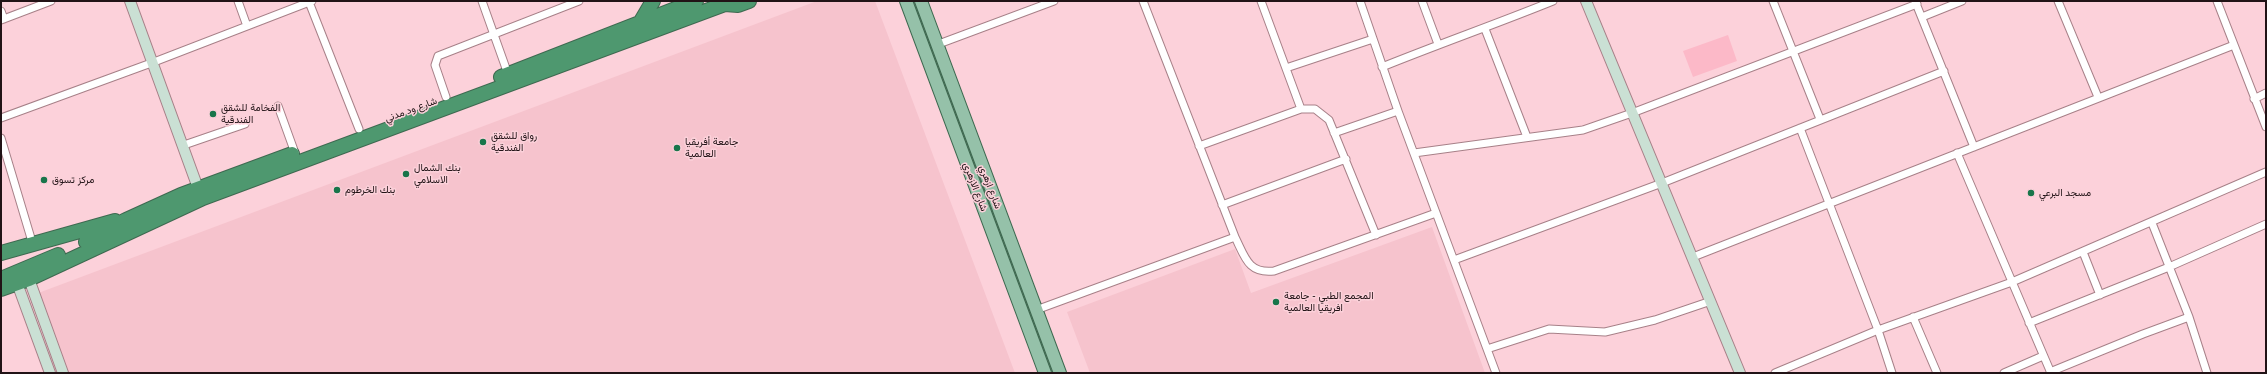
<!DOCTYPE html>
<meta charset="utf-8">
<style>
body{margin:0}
#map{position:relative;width:2267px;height:374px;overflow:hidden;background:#fcd1da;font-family:Helvetica,sans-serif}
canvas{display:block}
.frame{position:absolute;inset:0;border:2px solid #211316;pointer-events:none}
</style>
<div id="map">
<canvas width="2267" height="374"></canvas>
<div class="frame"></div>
</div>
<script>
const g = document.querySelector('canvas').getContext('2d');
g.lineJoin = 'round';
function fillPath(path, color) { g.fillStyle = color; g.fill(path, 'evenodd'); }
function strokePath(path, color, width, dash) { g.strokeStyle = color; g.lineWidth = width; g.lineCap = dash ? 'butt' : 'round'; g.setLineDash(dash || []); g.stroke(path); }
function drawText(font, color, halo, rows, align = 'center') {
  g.font = font + ' Helvetica,Vazirmatn,sans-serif'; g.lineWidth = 3; g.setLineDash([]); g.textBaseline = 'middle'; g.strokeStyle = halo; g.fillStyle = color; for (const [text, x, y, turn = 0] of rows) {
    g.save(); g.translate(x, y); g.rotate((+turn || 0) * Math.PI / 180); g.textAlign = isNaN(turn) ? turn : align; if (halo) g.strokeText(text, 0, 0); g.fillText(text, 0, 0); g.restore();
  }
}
fillPath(new Path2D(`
 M 817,1 L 875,1 L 1015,373 L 62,373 L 33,295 Z
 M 1432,227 L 1485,373 L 1090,373 L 1067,312 L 1235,249 L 1251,293 Z`), '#f6c3cd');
fillPath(new Path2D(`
 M 1728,35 L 1737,61 L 1693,77 L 1683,51 Z`), '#fcb9c8');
const street = new Path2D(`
 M 238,1 L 247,26
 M 482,1 L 508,74
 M 1143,1 L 1235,237
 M 1261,1 L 1301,109
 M 1360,1 L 1398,111 L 1496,373
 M 1422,1 L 1438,44
 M 1773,1 L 1820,119
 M 1915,1 L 1974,147
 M 2058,1 L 2098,97
 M 2217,1 L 2266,127
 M 309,2 L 359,129
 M 1,11 L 4,19
 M 1922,17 L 1962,1
 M 1,20 L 51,1
 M 1485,29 L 1527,137
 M 936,45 L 1054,1
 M 1382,67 C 1439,44 1496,24 1553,1
 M 1286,68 L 1373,39
 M 446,97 L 435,65 L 438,56 L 579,1
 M 2254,99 L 2266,93
 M 278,106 L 295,153
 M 1,118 L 154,62 L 312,1
 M 1800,128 L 1878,330 L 1892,373
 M 1334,133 L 1398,111
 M 1,138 L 33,245
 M 184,145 L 245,124
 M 1199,146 L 1301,109 L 1315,109 L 1329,120 L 1376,235
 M 1414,153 L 1583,130 L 1632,113 L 1917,4
 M 1957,153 L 2051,373
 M 1222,205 L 1346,159
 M 2152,223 L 2189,317 L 2207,373
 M 2083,252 L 2100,295
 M 1693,257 L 2234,45
 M 1454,260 L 1662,183 L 1944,71
 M 1036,310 L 1235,237 C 1245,257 1248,274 1274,271 L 1436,213
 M 1913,317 L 1937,373
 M 2029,323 L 2169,267 L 2266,224
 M 1487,349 L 1549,329 L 1605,332 L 1655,320 L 1711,301
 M 2050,372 L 2143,334 L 2189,317
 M 1775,373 L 1878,330 L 2012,282 L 2266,172
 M 2004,373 L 2043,356`);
const secondary = new Path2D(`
 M 130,1 L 198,188
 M 1586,1 L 1740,373
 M 29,279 L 63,373
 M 17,283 L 50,373`);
const primary = new Path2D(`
 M 906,1 L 1045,373
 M 921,1 L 1060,373`);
const highway = new Path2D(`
 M 725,4 L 738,5 L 749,1
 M 640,23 L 653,1
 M 501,77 L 696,1
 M 86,242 L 126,220 L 181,195 L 292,154
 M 1,253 L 115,221
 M 1,279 L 58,255
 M 1,289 L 29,279 L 203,198 L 733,1`);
strokePath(street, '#a78088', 9);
strokePath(secondary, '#a78088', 12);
strokePath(primary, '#3e6950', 14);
strokePath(highway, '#3e6950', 16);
strokePath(street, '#fff', 7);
strokePath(secondary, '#cae0d4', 10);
strokePath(primary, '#95c1a9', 12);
strokePath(highway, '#4e986f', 14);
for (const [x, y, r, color] of [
 [213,114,4,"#18754a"],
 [483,142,4,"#18754a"],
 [677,148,4,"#18754a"],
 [406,174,4,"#18754a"],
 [44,180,4,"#18754a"],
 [337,190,4,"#18754a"],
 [2031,193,4,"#18754a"],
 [1276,302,4,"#18754a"]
]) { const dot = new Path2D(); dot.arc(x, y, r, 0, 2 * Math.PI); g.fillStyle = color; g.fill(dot); strokePath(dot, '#fcd1da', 1.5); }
drawText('10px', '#211316', '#fcd1da', [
 ["الفخامة للشقق",221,108],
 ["الفندقية",221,120],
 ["رواق للشقق",491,136],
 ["الفندقية",491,148],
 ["جامعة أفريقيا",685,142],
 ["العالمية",685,154],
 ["بنك الشمال",414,168],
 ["الاسلامي",414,180],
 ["مركز تسوق",52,180],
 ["بنك الخرطوم",345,190],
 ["مسجد البرعي",2039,193],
 ["المجمع الطبي - جامعة",1284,296],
 ["افريقيا العالمية",1284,308]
], 'left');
drawText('10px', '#211316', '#fcd1da', [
 ["شارع ود مدني",411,110,-20],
 ["شارع الازهري",975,187,69],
 ["شارع ازهري",990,187,69]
]);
</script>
